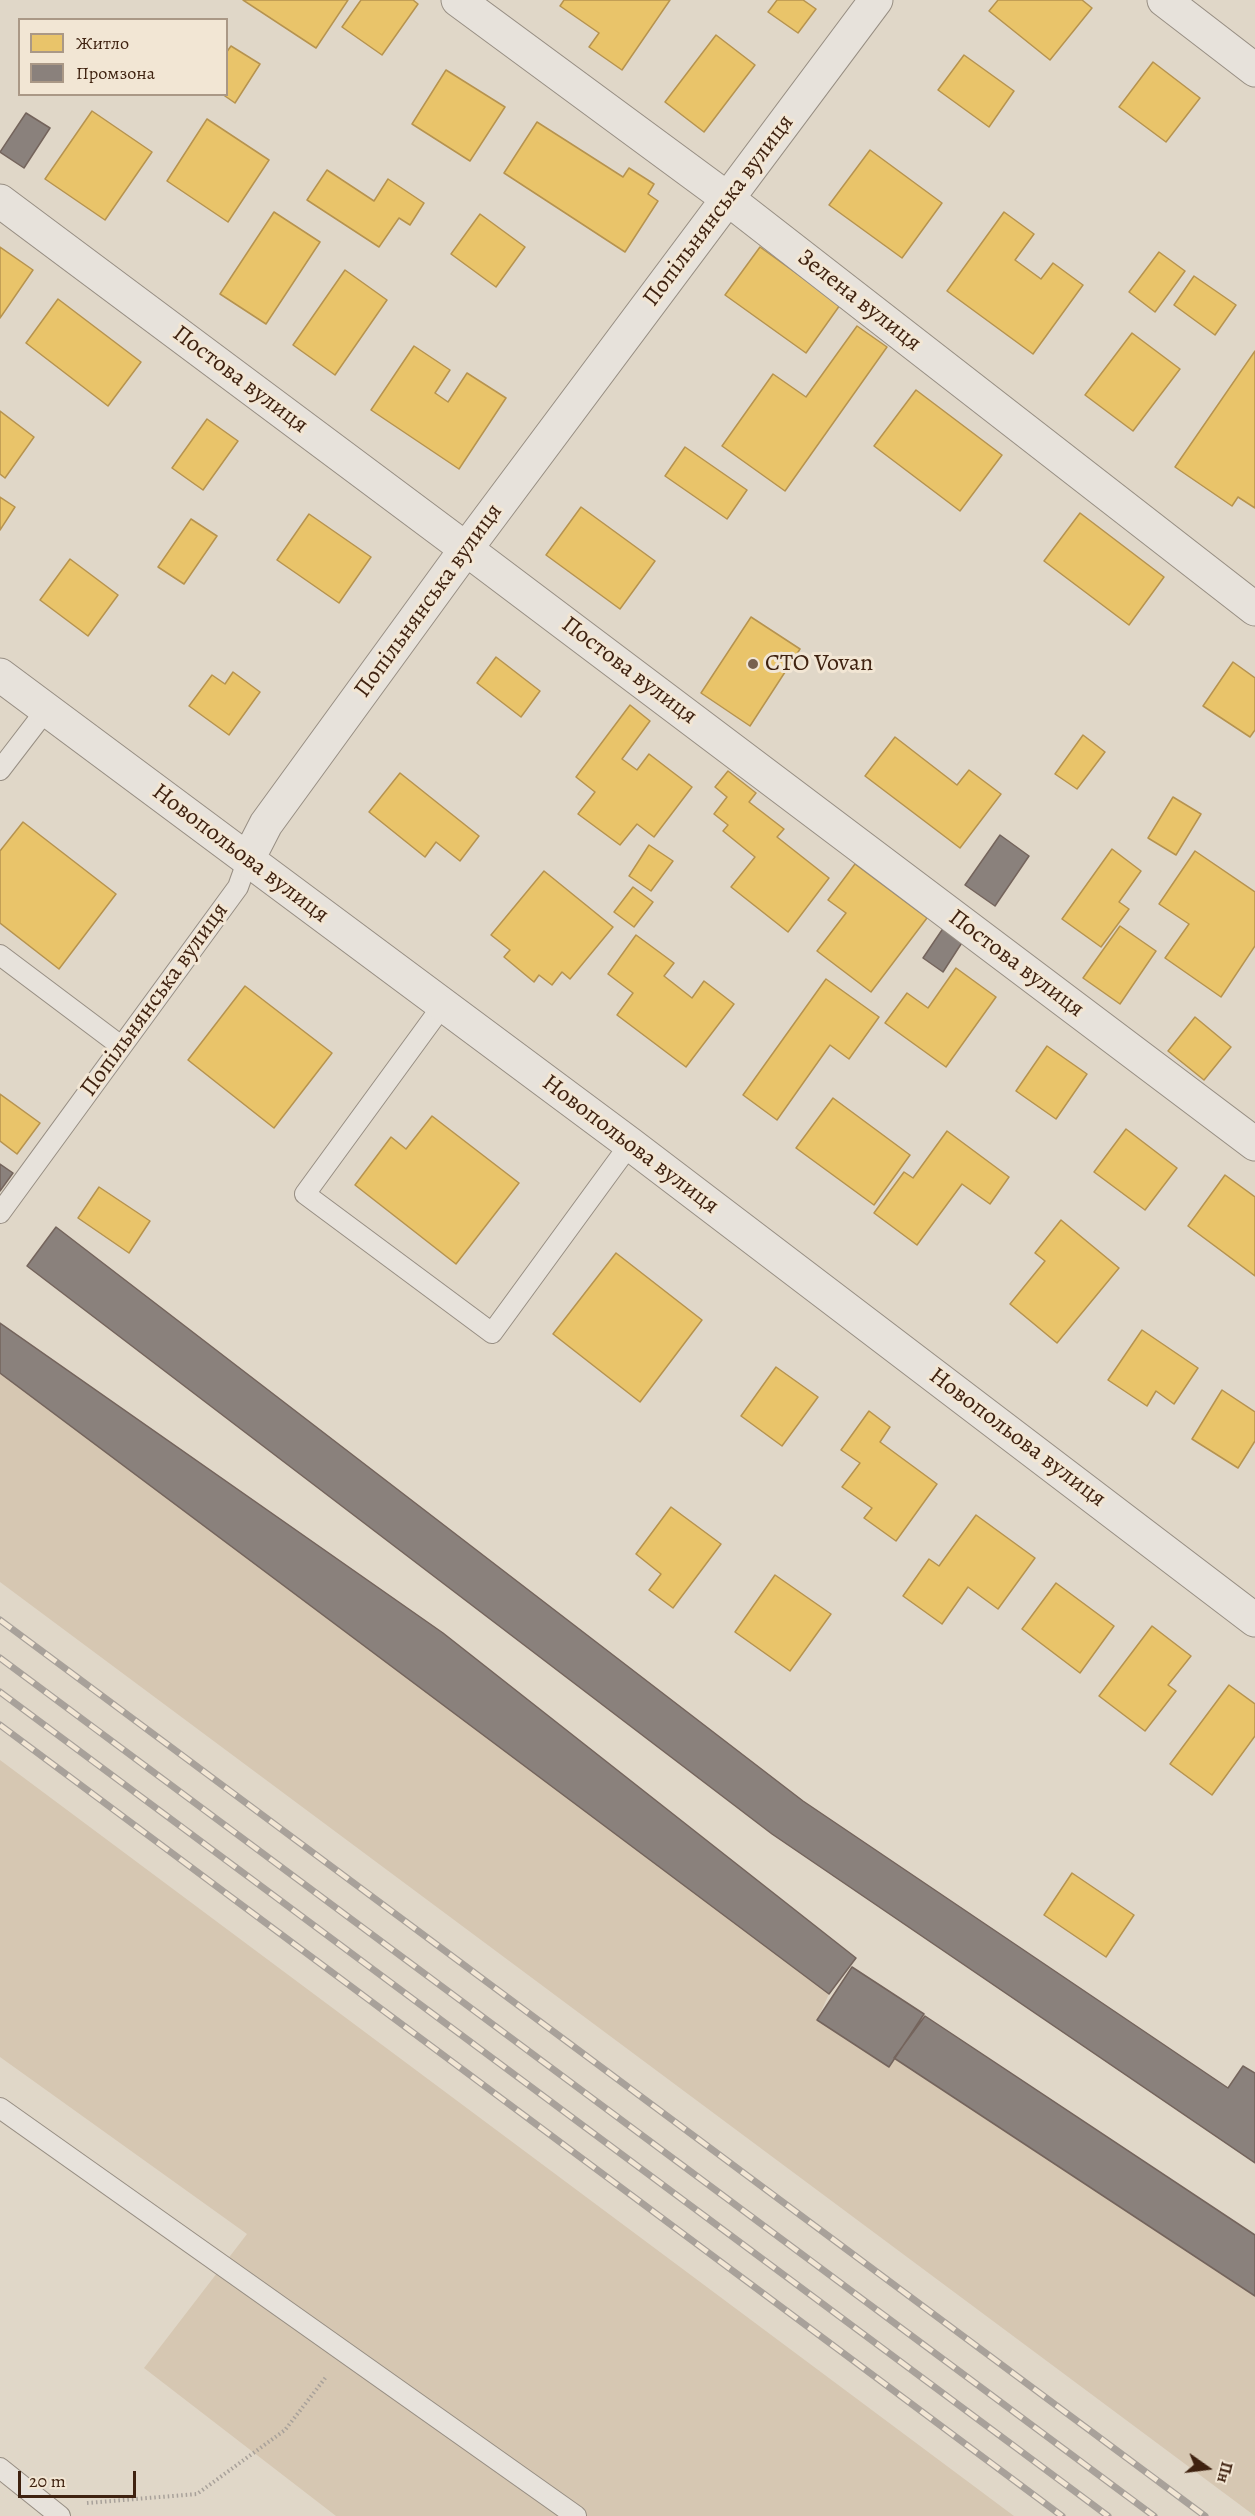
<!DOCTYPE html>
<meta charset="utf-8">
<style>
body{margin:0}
#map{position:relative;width:1255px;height:2516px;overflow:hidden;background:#e0d7c8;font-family:Alegreya,serif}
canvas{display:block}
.legend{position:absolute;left:18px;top:18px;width:210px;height:78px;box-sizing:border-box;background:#f2e6d4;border:2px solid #aa9886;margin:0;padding:8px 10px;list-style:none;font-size:18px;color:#3f2210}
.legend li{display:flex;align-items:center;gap:12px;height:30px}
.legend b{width:30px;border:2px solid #aa9886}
.north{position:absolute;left:1177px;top:2438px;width:60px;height:60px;-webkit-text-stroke:4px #f2e6d4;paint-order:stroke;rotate:104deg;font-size:16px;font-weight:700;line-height:24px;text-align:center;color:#3f2210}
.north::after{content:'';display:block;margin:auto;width:21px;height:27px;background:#3f2210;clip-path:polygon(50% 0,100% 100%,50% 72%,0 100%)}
.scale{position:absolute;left:18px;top:2471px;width:118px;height:27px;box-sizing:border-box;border:3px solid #3f2210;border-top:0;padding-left:8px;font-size:18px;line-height:21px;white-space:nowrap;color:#3f2210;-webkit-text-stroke:4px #f2e6d4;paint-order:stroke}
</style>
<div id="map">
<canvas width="1255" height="2516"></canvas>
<ul class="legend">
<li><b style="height:16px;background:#e9c46a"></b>Житло</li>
<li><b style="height:16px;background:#8a817c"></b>Промзона</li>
</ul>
<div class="north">Пн</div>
<div class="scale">20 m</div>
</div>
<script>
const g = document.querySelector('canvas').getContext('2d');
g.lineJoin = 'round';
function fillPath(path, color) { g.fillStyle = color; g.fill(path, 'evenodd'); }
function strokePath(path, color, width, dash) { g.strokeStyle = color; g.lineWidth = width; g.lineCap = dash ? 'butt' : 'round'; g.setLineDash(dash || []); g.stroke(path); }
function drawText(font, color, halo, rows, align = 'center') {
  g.font = font + ' Alegreya,serif'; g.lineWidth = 6; g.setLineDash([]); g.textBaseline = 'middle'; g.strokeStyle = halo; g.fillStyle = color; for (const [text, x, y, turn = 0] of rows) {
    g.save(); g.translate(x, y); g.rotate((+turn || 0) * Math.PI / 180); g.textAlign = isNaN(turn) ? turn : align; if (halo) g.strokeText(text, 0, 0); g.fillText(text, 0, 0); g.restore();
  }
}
fillPath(new Path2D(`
 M 0,1373 L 829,1994 L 817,2020 L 894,2058 L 1255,2296 L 1255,2516 L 0,1582 Z
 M 0,1760 L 1014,2516 L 336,2516 L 144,2368 L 247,2234 L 0,2057 Z`), '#d6c7b2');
const homes = new Path2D(`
 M 243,0 L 348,0 L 316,48 Z
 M 361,0 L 413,0 L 418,4 L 382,55 L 342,27 Z
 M 564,0 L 670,0 L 622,70 L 589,47 L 599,33 L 560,6 Z
 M 777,0 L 803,0 L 816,9 L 798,33 L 768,12 Z
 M 998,0 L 1082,0 L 1092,8 L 1050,60 L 989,11 Z
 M 716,35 L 755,65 L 704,132 L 665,102 Z
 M 231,46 L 260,64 L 235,103 L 222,94 L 226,94 L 226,53 Z
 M 964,55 L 1014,91 L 989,127 L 938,90 Z
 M 1153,62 L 1200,98 L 1166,142 L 1119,107 Z
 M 446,70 L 505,107 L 470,161 L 412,124 Z
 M 92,111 L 152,152 L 105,220 L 45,179 Z
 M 207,119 L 269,160 L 228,222 L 167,181 Z
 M 537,122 L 623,177 L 629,168 L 654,184 L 648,194 L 658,201 L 625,252 L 504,173 Z
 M 870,150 L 942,203 L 902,258 L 829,205 Z
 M 327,170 L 374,201 L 388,179 L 424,203 L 410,225 L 399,218 L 379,247 L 307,200 Z
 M 274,212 L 320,242 L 266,324 L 220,294 Z
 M 1004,212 L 1034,234 L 1015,260 L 1041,279 L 1053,263 L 1083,285 L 1033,354 L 947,291 Z
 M 480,214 L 525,247 L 496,287 L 451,254 Z
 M 0,247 L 33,270 L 0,318 Z
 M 760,247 L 840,305 L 806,353 L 725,295 Z
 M 1159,252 L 1185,271 L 1155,312 L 1129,292 Z
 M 345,270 L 387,300 L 335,375 L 293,345 Z
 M 1194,276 L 1236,305 L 1215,335 L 1174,305 Z
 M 58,299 L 141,362 L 108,406 L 26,343 Z
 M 857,326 L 887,347 L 785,491 L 722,446 L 773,374 L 806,397 Z
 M 1132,333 L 1180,369 L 1133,431 L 1085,395 Z
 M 414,346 L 450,370 L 435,393 L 448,402 L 467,373 L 506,398 L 459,469 L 371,410 Z
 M 1255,351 L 1255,508 L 1238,497 L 1232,506 L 1175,467 Z
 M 916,390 L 1002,455 L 960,511 L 874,446 Z
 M 0,411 L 34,437 L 5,478 L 0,474 Z
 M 207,419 L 238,441 L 203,490 L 172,468 Z
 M 685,447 L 747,490 L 727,519 L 665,476 Z
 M 0,497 L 15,507 L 0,530 Z
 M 581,507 L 655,561 L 620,609 L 546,555 Z
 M 1080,513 L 1164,577 L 1129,625 L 1044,561 Z
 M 309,514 L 371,557 L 339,603 L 277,560 Z
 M 191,519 L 217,536 L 184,584 L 158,567 Z
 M 70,559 L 118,595 L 88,636 L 40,600 Z
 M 751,617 L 800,649 L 750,726 L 701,693 Z
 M 496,657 L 540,691 L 521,717 L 477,683 Z
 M 1233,662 L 1255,678 L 1255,730 L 1250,737 L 1203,706 Z
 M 233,672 L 260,692 L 229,735 L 189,706 L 212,675 L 225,684 Z
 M 630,705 L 650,721 L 622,759 L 637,770 L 649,754 L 692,787 L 654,837 L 637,824 L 620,845 L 578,814 L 595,792 L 576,777 Z
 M 1083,735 L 1105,752 L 1077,789 L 1055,774 Z
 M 895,737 L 957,785 L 969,770 L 1001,794 L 960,848 L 865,776 Z
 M 728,771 L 756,793 L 749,802 L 784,829 L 777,837 L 829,878 L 788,932 L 731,887 L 755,857 L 723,831 L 728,825 L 714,814 L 727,797 L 715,787 Z
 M 400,773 L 479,836 L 460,861 L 436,842 L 425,857 L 369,812 Z
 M 1173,797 L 1201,814 L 1176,855 L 1148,838 Z
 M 23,822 L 116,894 L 59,969 L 0,923 L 0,851 Z
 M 649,845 L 673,861 L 651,891 L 629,876 Z
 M 1112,849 L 1141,871 L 1119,902 L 1129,909 L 1101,947 L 1062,919 Z
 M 1195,851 L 1255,892 L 1255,946 L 1221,997 L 1165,958 L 1189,924 L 1159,904 Z
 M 855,864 L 927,918 L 871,992 L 817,951 L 846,913 L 828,900 Z
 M 544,871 L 613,927 L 570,979 L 562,972 L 552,985 L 539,975 L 534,982 L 504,957 L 510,950 L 491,935 Z
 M 633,887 L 653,902 L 634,927 L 614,912 Z
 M 1120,926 L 1156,951 L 1120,1004 L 1083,978 Z
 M 636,935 L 674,963 L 664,976 L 692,998 L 704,981 L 734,1004 L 686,1067 L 617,1015 L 633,993 L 608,974 Z
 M 956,968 L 996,997 L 946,1067 L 885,1023 L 907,993 L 928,1008 Z
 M 826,979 L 879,1017 L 849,1059 L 830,1045 L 777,1120 L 743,1095 Z
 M 245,986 L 332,1053 L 274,1128 L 188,1060 Z
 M 1195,1017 L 1231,1047 L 1204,1080 L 1168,1051 Z
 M 1047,1046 L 1087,1074 L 1056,1119 L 1016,1091 Z
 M 0,1094 L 40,1123 L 17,1154 L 0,1141 Z
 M 833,1098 L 910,1155 L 874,1205 L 796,1148 Z
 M 432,1116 L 519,1183 L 456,1264 L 355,1185 L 391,1137 L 406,1149 Z
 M 1126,1129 L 1177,1168 L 1145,1210 L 1094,1172 Z
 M 947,1131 L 1009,1177 L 990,1204 L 962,1184 L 917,1245 L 874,1213 L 904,1172 L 913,1178 Z
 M 1225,1175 L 1255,1197 L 1255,1276 L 1188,1226 Z
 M 99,1187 L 150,1221 L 129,1253 L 78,1218 Z
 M 1061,1220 L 1119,1268 L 1057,1343 L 1010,1304 L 1045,1261 L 1035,1253 Z
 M 616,1253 L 702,1320 L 640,1402 L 553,1334 Z
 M 1142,1330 L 1198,1368 L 1174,1404 L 1156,1391 L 1147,1406 L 1108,1380 Z
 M 776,1367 L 818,1397 L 782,1446 L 741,1416 Z
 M 1222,1390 L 1255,1412 L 1255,1441 L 1238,1468 L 1192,1439 Z
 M 869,1411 L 890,1427 L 880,1442 L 937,1484 L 896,1541 L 864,1518 L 872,1508 L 842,1487 L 860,1463 L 841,1450 Z
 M 671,1507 L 721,1544 L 673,1608 L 649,1590 L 661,1574 L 636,1554 Z
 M 976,1515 L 1035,1558 L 998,1609 L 968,1587 L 942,1624 L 903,1596 L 929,1559 L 939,1566 Z
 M 775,1575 L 831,1614 L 790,1671 L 735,1632 Z
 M 1056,1583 L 1114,1626 L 1080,1673 L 1022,1629 Z
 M 1152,1626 L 1191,1656 L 1168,1685 L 1176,1691 L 1145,1731 L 1099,1696 Z
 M 1229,1685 L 1255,1704 L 1255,1736 L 1212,1795 L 1170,1764 Z
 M 1072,1873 L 1134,1915 L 1106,1957 L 1044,1915 Z`);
fillPath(homes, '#e9c46a');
strokePath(homes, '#b6934f', 1.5);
const industry = new Path2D(`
 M 26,113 L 50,128 L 24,168 L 0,152 Z
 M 1000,835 L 1029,856 L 995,906 L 965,885 Z
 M 944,927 L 963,941 L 943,972 L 923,958 Z
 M 0,1164 L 13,1173 L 0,1191 Z
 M 56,1227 L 803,1801 L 1228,2088 L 1243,2066 L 1255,2073 L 1255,2163 L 772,1834 L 27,1266 Z
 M 0,1323 L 443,1633 L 856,1958 L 829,1994 L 0,1373 Z
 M 852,1967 L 924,2014 L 889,2067 L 817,2020 Z
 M 925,2016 L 1255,2235 L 1255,2296 L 894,2058 Z`);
fillPath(industry, '#8a817c');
strokePath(industry, '#74645c', 1.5);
const lane = new Path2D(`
 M 0,770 L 46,710
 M 0,955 L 121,1046
 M 443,1005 L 305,1194 L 492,1333 L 630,1144
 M 0,1213 L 238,887 L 248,859
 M 0,2108 L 576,2516
 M 0,2468 L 60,2516`);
const street = new Path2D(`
 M 458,0 L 728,199 L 1255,609
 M 1164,0 L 1255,70
 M 0,201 L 466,549 L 1255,1144
 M 0,675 L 630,1144 L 1255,1620
 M 248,859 L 266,824 L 466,549 L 876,0`);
strokePath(lane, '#978e83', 22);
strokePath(street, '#978e83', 35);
strokePath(new Path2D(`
 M 87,2503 L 197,2494 L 285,2430 L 326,2377`), '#a8a19a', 4, [1.5, 3]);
strokePath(lane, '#e7e2db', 20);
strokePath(street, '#e7e2db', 33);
const rail = new Path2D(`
 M 0,1620 L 1205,2516
 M 0,1658 L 1154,2516
 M 0,1692 L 1108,2516
 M 0,1725 L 1062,2516`);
strokePath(rail, '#a8a19a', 7);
strokePath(rail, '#f2e6d4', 4.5, [14]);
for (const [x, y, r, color] of [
 [753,664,6,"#776150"]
]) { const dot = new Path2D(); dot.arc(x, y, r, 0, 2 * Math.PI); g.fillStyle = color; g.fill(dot); strokePath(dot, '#f2e6d4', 2); }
drawText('24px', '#3f2210', '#f2e6d4', [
 ["Попільнянська вулиця",719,211,-53],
 ["Зелена вулиця",859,301,38],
 ["Постова вулиця",240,380,37],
 ["Попільнянська вулиця",429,601,-54],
 ["Постова вулиця",629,671,37],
 ["Новопольова вулиця",240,854,37],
 ["Постова вулиця",1016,964,37],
 ["Попільнянська вулиця",155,1000,-54],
 ["Новопольова вулиця",630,1145,37],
 ["Новопольова вулиця",1017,1438,37]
]);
drawText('24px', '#3f2210', '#f2e6d4', [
 ["СТО Vovan",765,664]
], 'left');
</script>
